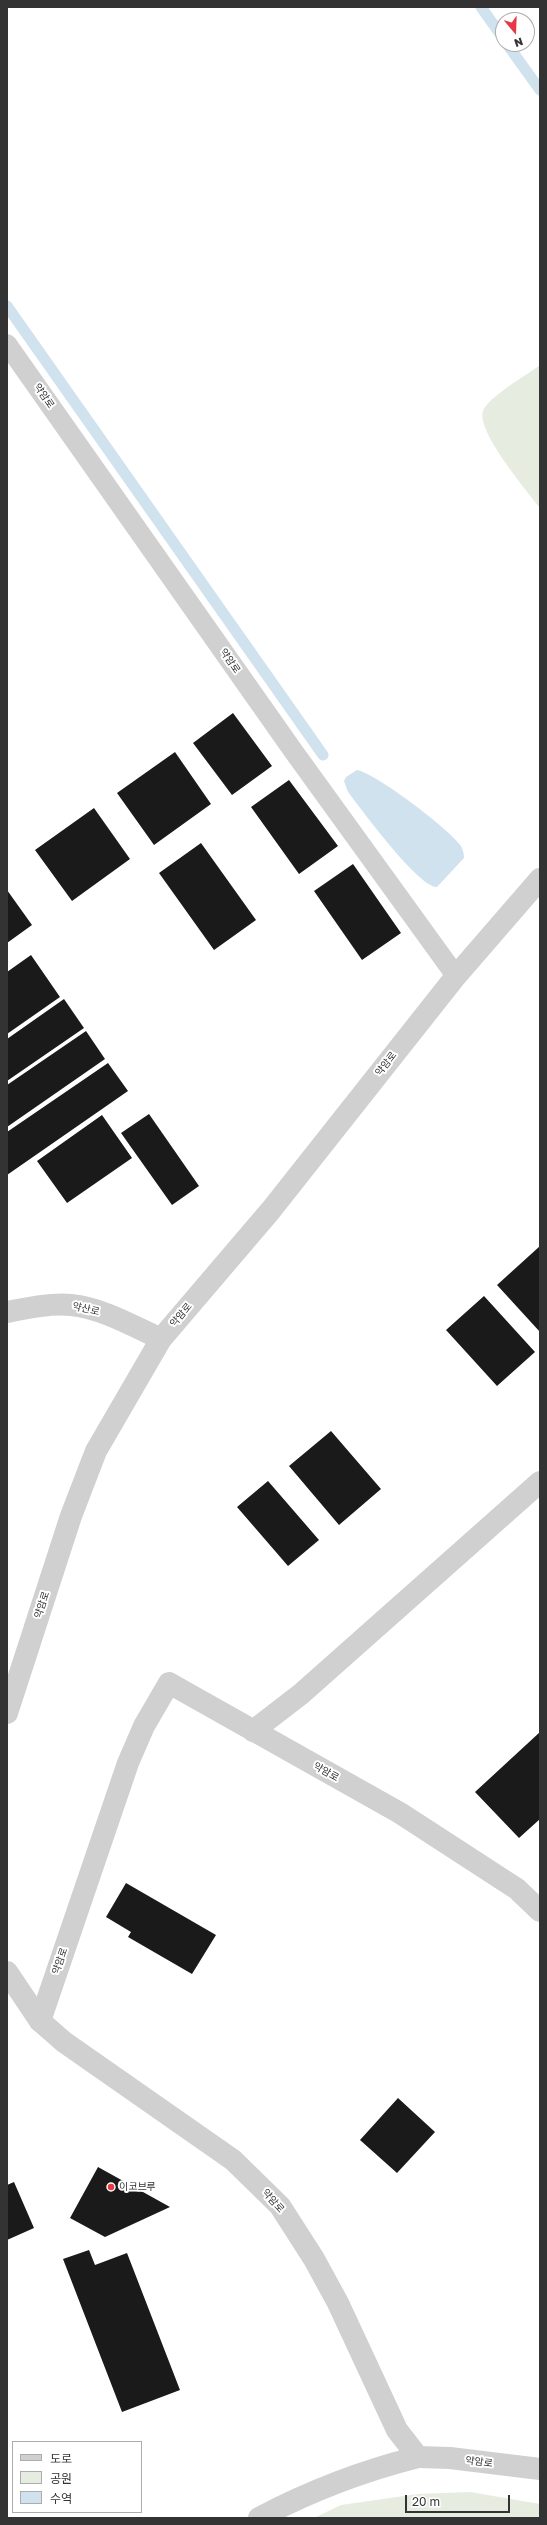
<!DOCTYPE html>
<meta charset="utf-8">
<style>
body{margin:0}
#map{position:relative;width:547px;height:2525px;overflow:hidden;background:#fff;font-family:"Golos Text","Noto Sans KR",sans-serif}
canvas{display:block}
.frame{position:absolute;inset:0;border:8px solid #333;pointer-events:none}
.legend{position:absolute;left:12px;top:2441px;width:130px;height:72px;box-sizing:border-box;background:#fff;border:1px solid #adadad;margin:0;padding:5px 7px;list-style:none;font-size:12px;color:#333}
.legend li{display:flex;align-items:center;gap:8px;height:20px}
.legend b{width:20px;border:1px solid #adadad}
.north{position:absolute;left:495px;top:12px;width:40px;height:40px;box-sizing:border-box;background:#fff;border:1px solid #adadad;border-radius:50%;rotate:161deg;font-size:11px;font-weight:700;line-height:16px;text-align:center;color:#333}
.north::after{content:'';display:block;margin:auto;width:14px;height:18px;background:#e63946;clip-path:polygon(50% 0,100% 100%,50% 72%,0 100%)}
.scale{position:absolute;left:405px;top:2495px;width:105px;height:18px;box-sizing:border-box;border:2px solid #333;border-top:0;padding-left:5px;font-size:12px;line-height:14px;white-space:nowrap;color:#333;-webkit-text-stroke:3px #fff;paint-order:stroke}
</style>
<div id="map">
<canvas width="547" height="2525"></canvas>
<div class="frame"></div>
<ul class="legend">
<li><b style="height:5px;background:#d0d0d0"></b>도로</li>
<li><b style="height:11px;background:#e6ecdf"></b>공원</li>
<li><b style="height:11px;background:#cfe2ee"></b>수역</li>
</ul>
<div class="north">N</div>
<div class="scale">20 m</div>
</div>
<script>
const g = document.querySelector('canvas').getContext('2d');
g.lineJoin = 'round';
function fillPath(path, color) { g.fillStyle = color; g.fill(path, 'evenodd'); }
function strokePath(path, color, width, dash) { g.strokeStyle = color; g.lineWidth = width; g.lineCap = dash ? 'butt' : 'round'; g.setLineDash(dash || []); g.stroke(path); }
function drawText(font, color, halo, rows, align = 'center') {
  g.font = font + ' "Golos Text","Noto Sans KR",sans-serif'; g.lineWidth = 4; g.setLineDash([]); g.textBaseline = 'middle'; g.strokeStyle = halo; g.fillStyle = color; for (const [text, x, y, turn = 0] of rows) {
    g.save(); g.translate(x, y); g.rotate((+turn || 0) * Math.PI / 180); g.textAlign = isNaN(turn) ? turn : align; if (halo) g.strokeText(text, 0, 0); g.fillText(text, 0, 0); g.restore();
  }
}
fillPath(new Path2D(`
 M 540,365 L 540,508 C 527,491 476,431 483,411 C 488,397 527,375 540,365 Z
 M 470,2492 L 540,2504 L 540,2518 L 314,2518 L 341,2505 L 418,2494 Z`), '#e6ecdf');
fillPath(new Path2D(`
 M 357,770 C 377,774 449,829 461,846 C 463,850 464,854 464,858 L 437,887 C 418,887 362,810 348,792 L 344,781 L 346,777 Z`), '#cfe2ee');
strokePath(new Path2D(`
 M 481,7 L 503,38
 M 507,44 L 540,90
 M 7,306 L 323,755`), '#cfe2ee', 11);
fillPath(new Path2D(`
 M 233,713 L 272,766 L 232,795 L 193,743 Z
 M 175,752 L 211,804 L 154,845 L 117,793 Z
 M 289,780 L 338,846 L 299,874 L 251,807 Z
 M 94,808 L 130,859 L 72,901 L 35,850 Z
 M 201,843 L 256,920 L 214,950 L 159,873 Z
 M 353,864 L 401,933 L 362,960 L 314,891 Z
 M 7,890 L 32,925 L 7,943 Z
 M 31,955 L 60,997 L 7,1034 L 7,972 Z
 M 64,999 L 84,1028 L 7,1081 L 7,1039 Z
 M 86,1031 L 105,1059 L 7,1127 L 7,1085 Z
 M 108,1063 L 128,1091 L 7,1175 L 7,1132 Z
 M 149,1114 L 199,1186 L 172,1205 L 121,1133 Z
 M 102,1115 L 132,1158 L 67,1203 L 37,1161 Z
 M 540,1246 L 540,1332 L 497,1285 Z
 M 484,1296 L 535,1352 L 497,1386 L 446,1330 Z
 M 331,1431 L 381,1489 L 339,1525 L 289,1466 Z
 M 268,1481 L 319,1540 L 288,1566 L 237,1507 Z
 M 540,1732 L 540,1819 L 519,1838 L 475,1792 Z
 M 126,1883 L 216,1935 L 192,1974 L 128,1937 L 131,1932 L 106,1917 Z
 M 398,2098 L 435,2132 L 397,2173 L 360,2140 Z
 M 98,2167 L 170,2207 L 105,2237 L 70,2218 Z
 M 14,2182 L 34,2228 L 7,2240 L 7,2185 Z
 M 89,2250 L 95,2265 L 127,2253 L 180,2390 L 122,2412 L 63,2259 Z`), '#1a1a1a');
strokePath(new Path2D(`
 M 7,344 L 294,752 L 456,976`), '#d0d0d0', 20);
strokePath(new Path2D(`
 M 7,1312 C 27,1308 51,1303 71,1305 C 102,1308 133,1326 161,1339
 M 253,1731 L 301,1694 L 540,1482
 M 40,2021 L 128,1763 L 144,1726 L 169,1683 L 400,1813 L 517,1889 L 540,1911
 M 259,2518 C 310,2491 362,2471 418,2457`), '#d0d0d0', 22);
strokePath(new Path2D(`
 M 7,1713 L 71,1516 L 96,1451 L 161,1339 L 271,1210 L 456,976 L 540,879
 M 7,1972 L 40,2021 L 64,2042 L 233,2160 L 280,2206 L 314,2259 L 338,2303 L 397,2430 L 418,2457 L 450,2458 L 540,2469`), '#d0d0d0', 22);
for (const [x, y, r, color] of [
 [111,2187,4,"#e63946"]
]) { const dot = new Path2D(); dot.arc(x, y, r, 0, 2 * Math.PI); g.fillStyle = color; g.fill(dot); strokePath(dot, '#fff', 1.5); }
drawText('10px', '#333', '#fff', [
 ["약암로",44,396,55],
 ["약암로",230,661,55],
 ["약암로",386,1064,-52],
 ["약산로",86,1309,13],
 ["약암로",181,1315,-50],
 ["약암로",42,1605,-72],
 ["약암로",326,1772,29],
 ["약암로",60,1961,-71],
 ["약암로",273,2201,48],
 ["약암로",479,2462,7]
]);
drawText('10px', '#333', '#fff', [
 ["이코브루",119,2187]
], 'left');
</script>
